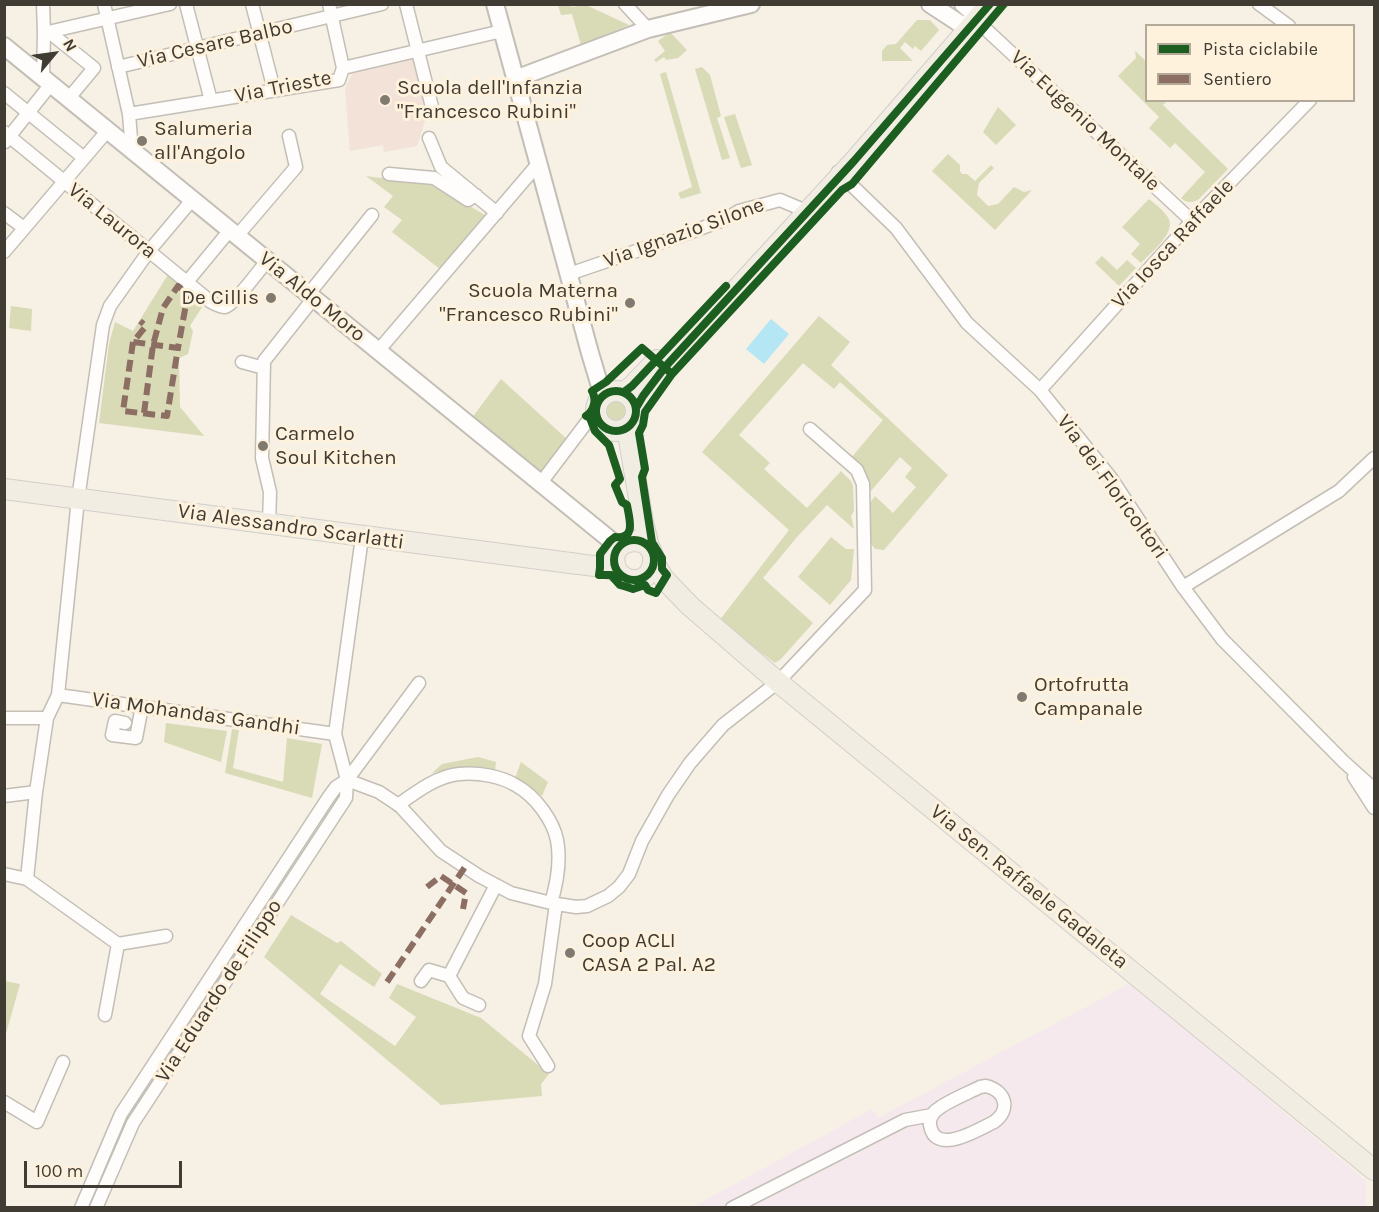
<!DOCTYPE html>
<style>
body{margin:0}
#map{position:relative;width:1379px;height:1212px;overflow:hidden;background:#f6f0e5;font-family:Karla,sans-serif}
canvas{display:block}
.frame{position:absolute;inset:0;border:6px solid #403b33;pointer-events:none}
.legend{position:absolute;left:1145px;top:24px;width:210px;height:78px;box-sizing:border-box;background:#fef2dd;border:2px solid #b2a999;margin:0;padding:8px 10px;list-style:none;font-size:18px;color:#403b33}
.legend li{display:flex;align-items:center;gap:12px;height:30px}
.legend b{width:30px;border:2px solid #b2a999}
.north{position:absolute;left:24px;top:24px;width:60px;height:60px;-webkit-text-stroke:4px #fef2dd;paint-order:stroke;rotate:61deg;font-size:16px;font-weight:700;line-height:24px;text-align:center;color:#403b33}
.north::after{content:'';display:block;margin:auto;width:21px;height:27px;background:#403b33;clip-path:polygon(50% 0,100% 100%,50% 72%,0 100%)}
.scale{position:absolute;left:24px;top:1161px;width:158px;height:27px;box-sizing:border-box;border:3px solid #403b33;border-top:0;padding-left:8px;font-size:18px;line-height:21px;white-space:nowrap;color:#403b33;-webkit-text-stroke:4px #fef2dd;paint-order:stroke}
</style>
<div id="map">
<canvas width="1379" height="1212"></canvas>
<div class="frame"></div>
<ul class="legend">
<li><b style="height:8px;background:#1b5e20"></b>Pista ciclabile</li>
<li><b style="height:8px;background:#8d6e63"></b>Sentiero</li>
</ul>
<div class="north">N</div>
<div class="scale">100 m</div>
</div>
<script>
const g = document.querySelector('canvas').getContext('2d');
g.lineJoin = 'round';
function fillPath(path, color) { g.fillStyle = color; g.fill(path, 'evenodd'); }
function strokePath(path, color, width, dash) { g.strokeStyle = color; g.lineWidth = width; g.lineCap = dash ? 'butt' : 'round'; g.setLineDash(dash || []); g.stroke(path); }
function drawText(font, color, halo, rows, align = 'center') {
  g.font = font + ' Karla,sans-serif'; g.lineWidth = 6; g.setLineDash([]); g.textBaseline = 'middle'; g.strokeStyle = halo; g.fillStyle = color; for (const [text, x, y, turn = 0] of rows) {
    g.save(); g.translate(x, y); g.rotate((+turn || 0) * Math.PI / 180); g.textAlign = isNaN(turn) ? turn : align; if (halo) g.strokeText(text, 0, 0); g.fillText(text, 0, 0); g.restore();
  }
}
fillPath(new Path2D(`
 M 1131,983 L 1366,1181 L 1366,1207 L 691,1208 L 872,1109 L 878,1118 Z`), '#f6e9ed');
fillPath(new Path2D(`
 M 416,58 L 428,112 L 417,146 L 384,152 L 383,145 L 350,151 L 345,89 L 352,74 Z`), '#f2e2d7');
fillPath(new Path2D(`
 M 558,5 L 570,5 L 572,7 L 586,5 L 629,25 L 581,45 L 572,14 L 561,15 Z
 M 917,20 L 930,20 L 939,30 L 921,51 L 915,46 L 913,49 L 905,42 L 900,48 L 913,61 L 882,61 L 882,51 L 887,45 L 896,44 Z
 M 670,32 L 687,50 L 678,58 L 666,60 L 664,57 L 656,62 L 654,60 L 665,51 L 658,41 Z
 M 1135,51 L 1146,61 L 1146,100 L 1167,101 L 1163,105 L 1228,169 L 1199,199 C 1193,203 1186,203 1181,198 L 1205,172 L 1175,143 L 1170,148 L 1149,128 L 1159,117 L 1118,76 L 1136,58 Z
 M 702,67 L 710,75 L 721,116 L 717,118 L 730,158 L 722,160 L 695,69 Z
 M 666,72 L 701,193 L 681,199 L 678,193 L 692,187 L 660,74 Z
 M 998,107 L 1016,125 L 996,145 L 983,132 Z
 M 735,114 L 752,165 L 741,168 L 724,117 Z
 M 948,154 L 960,165 L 960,171 L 962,174 L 967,174 L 975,181 L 991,165 L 994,168 L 979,183 L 977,195 L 988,206 L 998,204 L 1014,187 L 1024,192 L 1032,190 L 995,230 L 932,171 Z
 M 366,176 L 433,185 L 485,215 L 440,269 L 392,232 L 402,220 L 384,207 L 393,196 Z
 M 1149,199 C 1155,204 1162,209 1167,216 C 1179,231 1151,252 1141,263 L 1131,254 L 1140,244 L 1122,227 Z
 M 1102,256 L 1117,270 L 1127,260 L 1136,268 L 1119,286 L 1095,263 Z
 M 169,273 L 206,301 L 190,326 L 193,331 L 188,354 L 179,358 L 180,407 L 204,436 L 99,423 L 109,344 L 115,322 L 133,331 Z
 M 11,306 L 32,309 L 31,331 L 9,328 Z
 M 819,316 L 850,342 L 831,365 L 948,475 L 884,550 L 875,549 L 871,544 L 870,503 L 875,496 L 893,513 L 916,487 L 905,477 L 912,468 L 900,457 L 871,491 L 867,476 L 851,458 L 883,420 L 840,382 L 834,389 L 803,363 L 739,435 L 770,463 L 764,469 L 807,508 L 841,471 L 851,481 L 853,486 L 854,511 L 851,516 L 854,529 L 827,505 L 797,537 L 763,578 L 813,623 L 781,659 L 775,663 L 719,621 L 789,530 L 702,452 Z
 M 501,379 L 568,440 L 542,476 L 471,419 Z
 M604 411a12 12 0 1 1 24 0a12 12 0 1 1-24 0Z
 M 831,537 L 846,549 L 854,549 L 851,580 L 830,605 L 798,577 Z
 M 166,723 L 227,731 L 221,762 L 164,742 Z
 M 232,729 L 239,730 L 233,768 L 283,782 L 287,738 L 322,744 L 312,798 L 225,773 Z
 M 478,757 L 496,762 L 495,770 C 473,763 454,768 432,773 L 442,764 Z
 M 521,762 L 548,782 L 542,796 L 515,778 Z
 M 291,915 L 337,943 L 341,941 L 382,974 L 374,987 L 340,964 L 320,994 L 395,1046 L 416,1017 L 389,998 L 397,984 L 481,1018 L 549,1074 L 541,1084 L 542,1096 L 441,1105 L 264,957 Z
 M 5,981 L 20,984 L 5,1037 L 4,981 Z`), '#d9dab6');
fillPath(new Path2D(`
 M 771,319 L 789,334 L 764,364 L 746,349 Z`), '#b5e6f4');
const street = new Path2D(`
 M 104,4 L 129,114 L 132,151
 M 186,4 L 211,101
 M 252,4 L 274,90
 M 329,4 L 343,68
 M 406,4 L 432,107
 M 625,4 L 648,29
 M 1259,4 L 1289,26
 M 977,21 L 1192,221
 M 49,32 L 94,68 L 69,98
 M 44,33 L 170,4
 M 118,67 L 382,4
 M 43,77 L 44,33 L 43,4
 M 4,93 L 84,158
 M 129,114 L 339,80 L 343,68 L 502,31
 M 4,132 L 211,302 C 215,304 220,307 225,307 C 234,305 260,269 267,261
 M 429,138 L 441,167 L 497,213
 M 5,142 L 51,84
 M 838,172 L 896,228 L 967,323 L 1040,390 L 1111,478 L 1183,587 L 1222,639 L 1344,762 L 1374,789
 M 389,174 L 434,178 L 468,200 L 476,195
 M 4,213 L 24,228
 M 237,236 L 296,167 L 289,136
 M 4,252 L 108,130
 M 569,274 L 686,234 L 726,219 L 739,211 L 780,200 L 799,208
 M 187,282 L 230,230
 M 308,295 L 372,215
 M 378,351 L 538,164
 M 242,362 L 264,368
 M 1040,390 L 1192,221 L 1310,100
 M 540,484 L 590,418 L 596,414
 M 269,524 L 270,492 L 262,458 L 264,361 L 313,299
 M 1183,587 L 1339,491 L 1374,458
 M 58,695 L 335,734
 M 4,718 L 47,718
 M 125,723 L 115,721 L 112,735 L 136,738 L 142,706
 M 1354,777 L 1374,808
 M 347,780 L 379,792 L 400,806 L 441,851 L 479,876 L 511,893 L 551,903 L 576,907 L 587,906 L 608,896 L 619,887 L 629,874 L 642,841 L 668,795 L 690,763 L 723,725 L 778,682 L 865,590 L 863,484 L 857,470 L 810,429
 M 4,796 L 36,792
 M 398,805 C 416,792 437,776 459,774 C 478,772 501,776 517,786 C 535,796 553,820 557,840 C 561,861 557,883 551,903
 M 4,874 L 27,879 L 36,792 L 47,718 L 58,695 L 78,499 L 103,325 L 110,306 L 149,251 L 192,200
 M 27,879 L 118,944 L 105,1015
 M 118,944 L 166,936
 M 421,981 L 429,970 L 449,976
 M 479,1005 L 463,998 L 449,976 L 496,885
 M 548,1066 L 529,1036 L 545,984 L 556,904
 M 986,1086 C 1006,1091 1011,1110 994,1122 C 979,1129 935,1157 930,1125 C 929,1119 933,1112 938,1109 C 948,1101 968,1093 980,1087 Z
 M 4,1102 L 37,1122 L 63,1062
 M 81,1208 L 121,1114 L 328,798 L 336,787 L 347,780 L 419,683
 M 96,1208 L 133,1123 L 346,798 L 347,780 L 335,734 L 362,537
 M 732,1208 L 905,1120 L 932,1115`);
const secondary = new Path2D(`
 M 495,4 L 590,353 L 599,383 L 605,394
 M 930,4 L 962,25 L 977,21 L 972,12 L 963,4
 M 4,46 L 619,547
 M 515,79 L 648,29 L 751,4`);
const primary = new Path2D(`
 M596 411a20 20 0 1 1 40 0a20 20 0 1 1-40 0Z
 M 624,392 L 632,386 L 657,360
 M 636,408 L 643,396 L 665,367 L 854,161 L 990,4
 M 627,428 L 643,522 L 649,547
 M 4,489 L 578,564 C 590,566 604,566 615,571 C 621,574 624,579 631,580 C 636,580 641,580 645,577 C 650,573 653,567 653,561 C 655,529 600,538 618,572
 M 654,562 L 664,579 L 690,606 L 778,682 L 1374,1170`);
strokePath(street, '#c3beb6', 15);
strokePath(secondary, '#c3beb6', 20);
strokePath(primary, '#d2cec9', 22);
strokePath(street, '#fefdfb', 12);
strokePath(secondary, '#fefdfb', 16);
strokePath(primary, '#f2ede3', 20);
strokePath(new Path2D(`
 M 133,342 L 123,411 L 167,416 L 178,348 L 133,342 L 146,326 L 140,321
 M 144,413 L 153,345 L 163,308 L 178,286 L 189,294 L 186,304 L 178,348
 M 427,887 L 441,876 L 466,893 L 463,909
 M 387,982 L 465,867`), '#8d6e63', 6, [12, 6]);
strokePath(new Path2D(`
 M 672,374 L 642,348 L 606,382 L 592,391 C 597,399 594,411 586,416 L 590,418 L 595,431 L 609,445 L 620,479 L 615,485 L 622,502 L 627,505 C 629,518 637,540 615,537 L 610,541 L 600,554 L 600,568 L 599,575 L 611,575 L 620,585 L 627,587 L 633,589 L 645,585 L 648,590 L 656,593 L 667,575 L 662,569 L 662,558 L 652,542 L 642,477 L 645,469 L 639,433 L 643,425 L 645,412 L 672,374 L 842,190 L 852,184 L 1004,4
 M596 411a20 20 0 1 1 40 0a20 20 0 1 1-40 0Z
 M 624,392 L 632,386 L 726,286
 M 636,408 L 643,396 L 665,367 L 854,161 L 990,4
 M614 560a20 20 0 1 1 40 0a20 20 0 1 1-40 0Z`), '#1b5e20', 8);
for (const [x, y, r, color] of [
 [385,100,6,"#807a71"],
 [142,141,6,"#807a71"],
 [271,298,6,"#807a71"],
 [630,303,6,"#807a71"],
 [263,446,6,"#807a71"],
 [1022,697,6,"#807a71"],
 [570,953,6,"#807a71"]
]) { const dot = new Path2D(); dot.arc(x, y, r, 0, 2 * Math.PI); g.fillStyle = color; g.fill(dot); strokePath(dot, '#fef2dd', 2); }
drawText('21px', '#403b33', '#fef2dd', [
 ["Via Cesare Balbo",215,44,-13],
 ["Via Trieste",283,87,-11],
 ["Via Eugenio Montale",1085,121,43],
 ["Via Laurora",112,221,39],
 ["Via Ignazio Silone",684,233,-20],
 ["Via Iosca Raffaele",1173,244,-47],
 ["Via Aldo Moro",312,297,39],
 ["Via dei Floricoltori",1112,487,54],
 ["Via Alessandro Scarlatti",291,527,8],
 ["Via Mohandas Gandhi",196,714,8],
 ["Via Sen. Raffaele Gadaleta",1029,887,39],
 ["Via Eduardo de Filippo",219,991,-57]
]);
drawText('21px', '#403b33', '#fef2dd', [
 ["Scuola dell'Infanzia",397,88],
 ["\"Francesco Rubini\"",397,112],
 ["Salumeria",154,129],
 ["all'Angolo",154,153],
 ["Scuola Materna",618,291,"right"],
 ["\"Francesco Rubini\"",618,315,"right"],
 ["De Cillis",259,298,"right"],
 ["Carmelo",275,434],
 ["Soul Kitchen",275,458],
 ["Ortofrutta",1034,685],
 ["Campanale",1034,709],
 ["Coop ACLI",582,941],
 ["CASA 2 Pal. A2",582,965]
], 'left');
</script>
